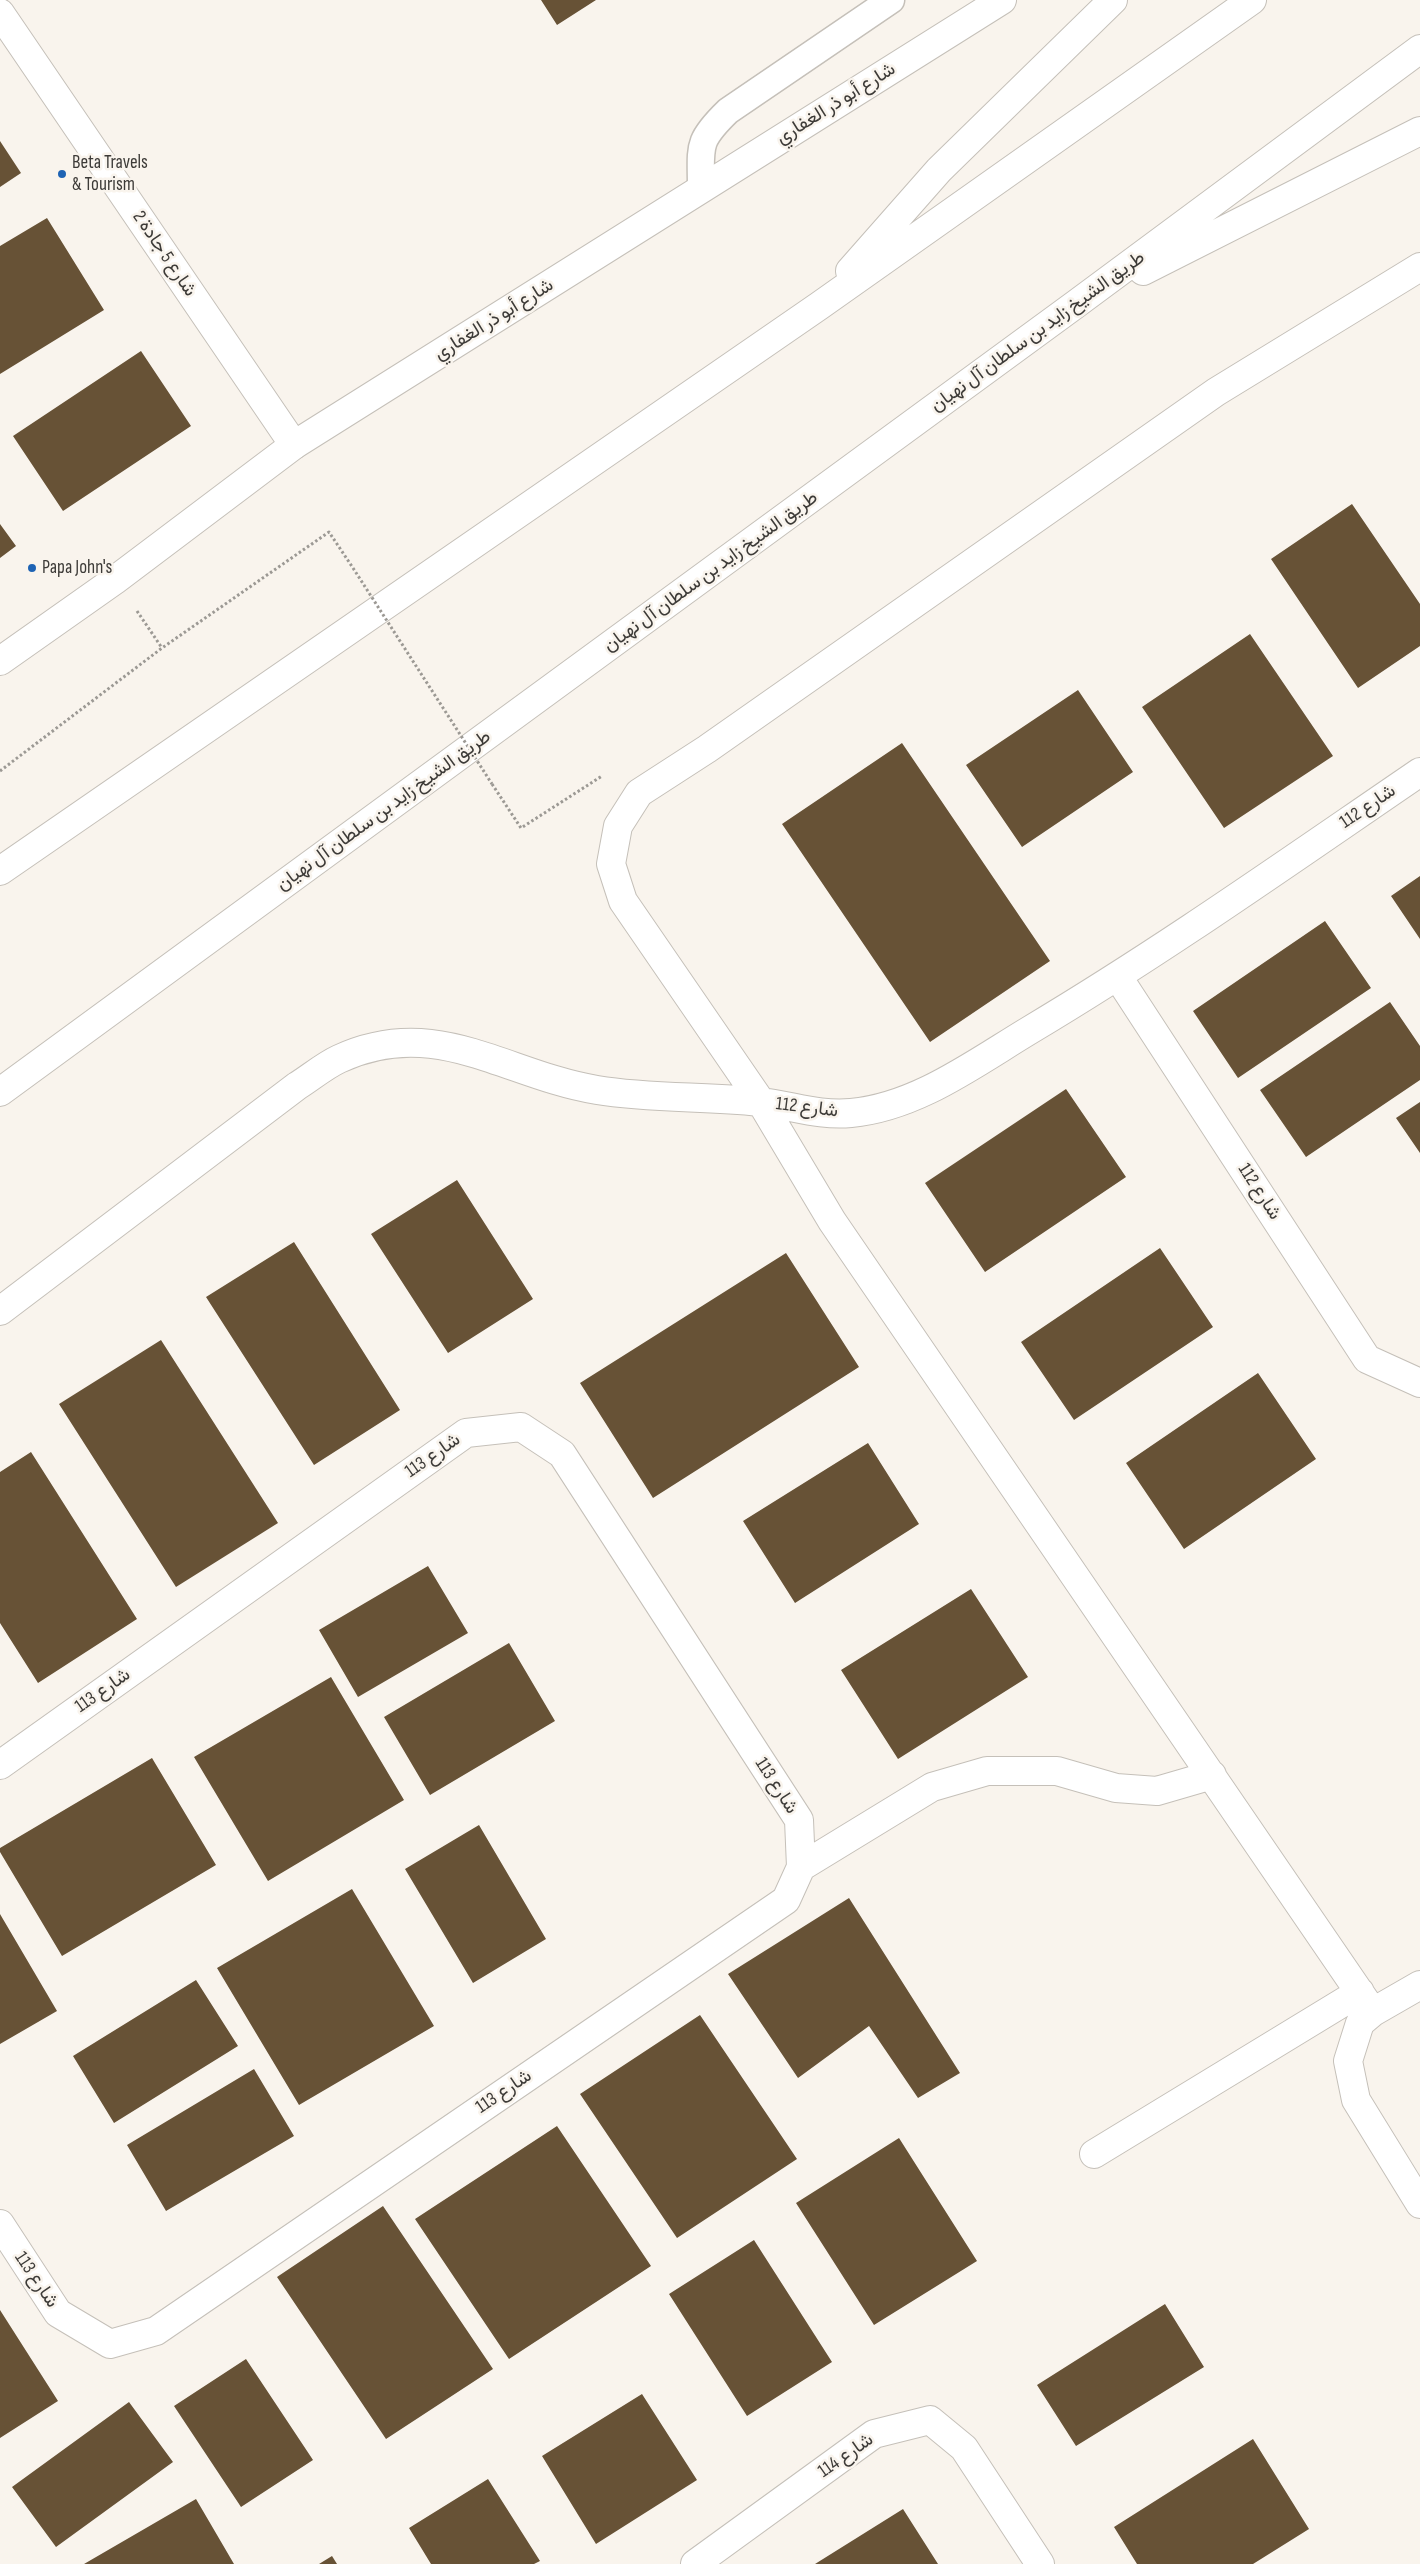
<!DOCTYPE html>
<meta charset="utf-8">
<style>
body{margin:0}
canvas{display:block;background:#f9f4ed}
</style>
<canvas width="1420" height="2564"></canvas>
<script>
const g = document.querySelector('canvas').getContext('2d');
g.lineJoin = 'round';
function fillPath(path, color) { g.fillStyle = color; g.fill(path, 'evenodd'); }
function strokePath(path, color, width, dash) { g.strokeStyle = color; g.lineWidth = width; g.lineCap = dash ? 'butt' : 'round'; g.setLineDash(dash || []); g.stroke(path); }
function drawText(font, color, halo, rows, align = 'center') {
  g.font = font + ' "Sofia Sans Condensed",Vazirmatn,sans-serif'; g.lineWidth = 5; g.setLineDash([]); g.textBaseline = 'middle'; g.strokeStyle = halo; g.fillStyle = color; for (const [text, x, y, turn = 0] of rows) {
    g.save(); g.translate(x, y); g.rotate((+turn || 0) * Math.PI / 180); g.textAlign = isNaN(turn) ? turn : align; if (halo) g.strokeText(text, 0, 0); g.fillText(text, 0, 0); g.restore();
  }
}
fillPath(new Path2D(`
 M 541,0 L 596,0 L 557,25 Z
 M 0,141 L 21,173 L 0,187 Z
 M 47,218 L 104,310 L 0,374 L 0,246 Z
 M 141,351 L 191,426 L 63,511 L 13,436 Z
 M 1352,504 L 1420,604 L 1420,646 L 1358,688 L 1271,559 Z
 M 0,524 L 16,546 L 0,558 Z
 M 1250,634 L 1333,756 L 1224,828 L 1142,707 Z
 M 1078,690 L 1133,772 L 1022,847 L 966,765 Z
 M 902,743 L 1050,961 L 930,1042 L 782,824 Z
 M 1420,876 L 1420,939 L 1391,896 Z
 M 1325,921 L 1371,988 L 1238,1078 L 1193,1011 Z
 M 1390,1002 L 1420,1046 L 1420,1080 L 1306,1157 L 1260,1090 Z
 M 1066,1089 L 1126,1177 L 985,1272 L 925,1183 Z
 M 1420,1102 L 1420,1153 L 1396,1118 Z
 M 457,1180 L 533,1299 L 448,1353 L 371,1234 Z
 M 294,1242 L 400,1410 L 314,1465 L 206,1297 Z
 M 1160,1248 L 1213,1327 L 1074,1420 L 1021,1342 Z
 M 786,1253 L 859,1367 L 653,1498 L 580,1383 Z
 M 161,1340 L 278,1523 L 176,1587 L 59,1404 Z
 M 1258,1373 L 1316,1459 L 1184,1549 L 1126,1463 Z
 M 868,1443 L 919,1524 L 795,1603 L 743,1521 Z
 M 31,1452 L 137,1619 L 38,1683 L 0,1623 L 0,1472 Z
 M 428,1566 L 468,1633 L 358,1697 L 319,1630 Z
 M 971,1589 L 1028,1677 L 898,1759 L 841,1670 Z
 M 509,1643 L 555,1721 L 430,1795 L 384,1717 Z
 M 331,1677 L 404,1800 L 268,1881 L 194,1757 Z
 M 152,1758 L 216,1865 L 62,1956 L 0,1852 L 0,1848 Z
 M 479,1825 L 546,1939 L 473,1983 L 405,1869 Z
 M 352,1889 L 434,2026 L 299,2105 L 217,1968 Z
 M 849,1898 L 960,2073 L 918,2098 L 869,2026 L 798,2078 L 728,1974 Z
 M 0,1914 L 57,2011 L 0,2044 Z
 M 196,1980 L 238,2046 L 114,2123 L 73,2056 Z
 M 700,2015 L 797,2159 L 677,2238 L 580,2094 Z
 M 254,2069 L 294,2136 L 166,2211 L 127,2145 Z
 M 557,2126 L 651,2266 L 509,2359 L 415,2219 Z
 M 899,2138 L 977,2261 L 874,2325 L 796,2203 Z
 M 383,2206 L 493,2369 L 386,2439 L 277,2277 Z
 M 754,2240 L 832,2362 L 747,2416 L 669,2294 Z
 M 1165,2304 L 1204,2367 L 1076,2446 L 1037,2385 Z
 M 0,2310 L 58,2401 L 0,2438 Z
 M 246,2359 L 313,2460 L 241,2507 L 174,2406 Z
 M 642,2394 L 697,2480 L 596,2544 L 542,2456 Z
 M 129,2402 L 173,2462 L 56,2547 L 12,2487 Z
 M 1253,2439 L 1309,2529 L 1253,2564 L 1137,2564 L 1114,2527 Z
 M 488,2479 L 540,2561 L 534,2564 L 431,2564 L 409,2528 Z
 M 196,2499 L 234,2564 L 84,2564 Z
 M 903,2509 L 938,2564 L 815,2564 Z
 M 332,2556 L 337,2564 L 319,2564 Z`), '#675236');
const lane = new Path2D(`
 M 701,189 C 701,146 696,142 728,111 L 891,0`);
const street = new Path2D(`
 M 0,13 L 294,445
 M 1118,977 L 1367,1359 L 1420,1383
 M 0,1311 L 297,1086 C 310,1078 324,1066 339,1059 C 436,1014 505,1075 597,1090 C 651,1099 705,1096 759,1102 C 791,1105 817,1116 851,1113 C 917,1107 975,1063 1030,1030 C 1164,950 1291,860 1420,772
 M 0,1765 L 466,1433 L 521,1427 L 562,1454 L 799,1820 L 801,1867 L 786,1900 L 156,2331 L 110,2344 L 58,2313 L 0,2224
 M 801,1867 L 932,1787 L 987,1771 L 1057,1771 L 1116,1788 L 1157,1791 L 1212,1775
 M 1420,1985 L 1373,2012 L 1360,2023 L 1348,2061 L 1356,2100 L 1420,2204
 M 1373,2012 L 832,1221 L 761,1102 L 623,901 L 611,864 L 618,826 L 639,793 L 707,749 L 1216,392 L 1420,267
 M 1094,2154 L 1360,1992
 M 695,2564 L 874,2434 L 930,2420 L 964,2448 L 1040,2564`);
const secondary = new Path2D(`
 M 0,661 L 115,580 L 294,445 L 1002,0`);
const highway = new Path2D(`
 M 850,271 L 939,170 L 1113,0
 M 1143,271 L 1420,131
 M 0,871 L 819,306 L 1252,0
 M 0,1092 L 1076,304 L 1420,49`);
strokePath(lane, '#c5c0b9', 29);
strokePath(street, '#c5c0b9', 30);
strokePath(secondary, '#c5c0b9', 30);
strokePath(highway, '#c5c0b9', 30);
strokePath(new Path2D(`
 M 137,611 L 162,648
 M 0,771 L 162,648 L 329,532 L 353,568
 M 492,784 L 521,828 L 602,776`), '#9c9994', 3, [2.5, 2.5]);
strokePath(lane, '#fff', 26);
strokePath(street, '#fff', 28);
strokePath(secondary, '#fff', 28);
strokePath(highway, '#fff', 28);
strokePath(new Path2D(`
 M 353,568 L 492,784`), '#9c9994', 3, [2.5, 2.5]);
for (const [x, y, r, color] of [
 [62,174,5,"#1e63b4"],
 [32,568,5,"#1e63b4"]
]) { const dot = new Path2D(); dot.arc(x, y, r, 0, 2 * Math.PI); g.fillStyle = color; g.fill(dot); strokePath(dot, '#f9f4ed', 2); }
drawText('19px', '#3d3b38', '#f9f4ed', [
 ["شارع أبو ذر الغفاري",836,104,-32],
 ["شارع 5 جادة 2",164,254,56],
 ["شارع أبو ذر الغفاري",494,320,-32],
 ["طريق الشيخ زايد بن سلطان آل نهيان",1038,332,-36],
 ["طريق الشيخ زايد بن سلطان آل نهيان",711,572,-36],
 ["شارع 112",1368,807,-34],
 ["طريق الشيخ زايد بن سلطان آل نهيان",384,811,-36],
 ["شارع 112",807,1108,7],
 ["شارع 112",1259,1192,57],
 ["شارع 113",433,1456,-35],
 ["شارع 113",103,1691,-35],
 ["شارع 113",776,1786,57],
 ["شارع 113",504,2092,-34],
 ["شارع 113",36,2280,56],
 ["شارع 114",846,2456,-35]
]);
drawText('19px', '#3d3b38', '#f9f4ed', [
 ["Beta Travels",72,163],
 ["& Tourism",72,185],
 ["Papa John's",42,568]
], 'left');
</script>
